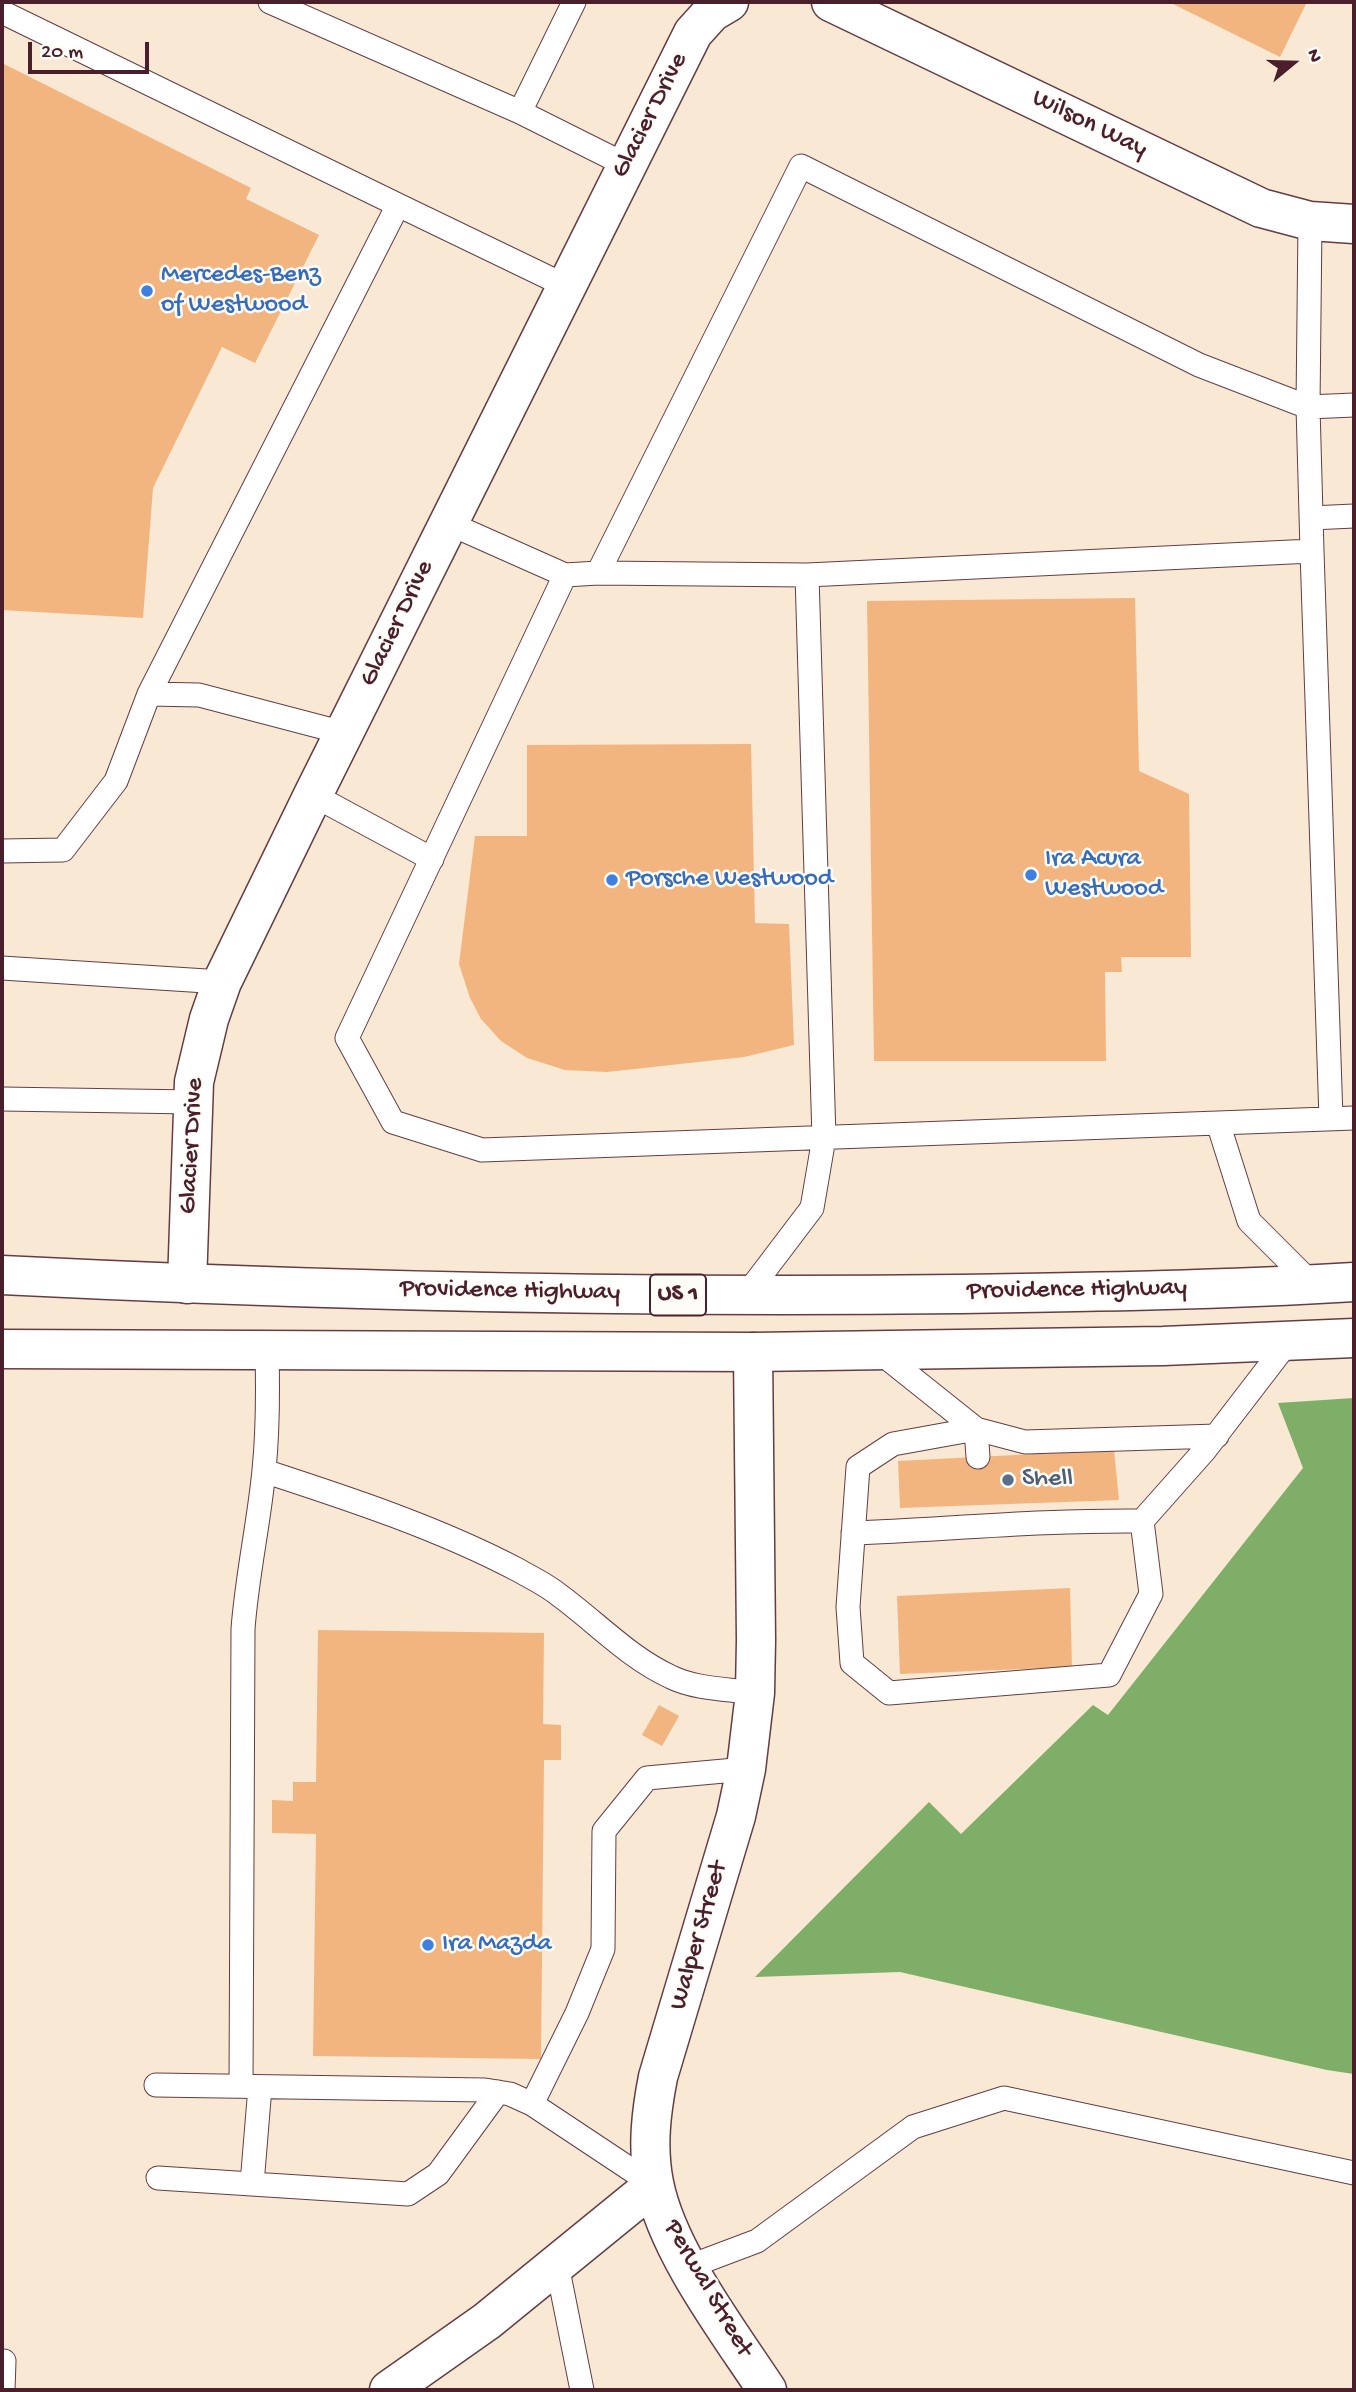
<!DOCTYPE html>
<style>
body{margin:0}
#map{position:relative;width:1356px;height:2392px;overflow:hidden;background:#f8e8d4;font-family:"Gochi Hand",sans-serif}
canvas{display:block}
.frame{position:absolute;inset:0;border:4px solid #4a1f2b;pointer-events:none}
.north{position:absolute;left:1258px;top:28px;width:70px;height:70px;-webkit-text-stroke:5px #fdfcf7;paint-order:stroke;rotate:71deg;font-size:19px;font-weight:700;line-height:28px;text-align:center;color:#4a1f2b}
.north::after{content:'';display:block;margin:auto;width:24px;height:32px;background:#4a1f2b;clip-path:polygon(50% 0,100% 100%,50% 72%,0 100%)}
.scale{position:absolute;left:28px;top:42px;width:121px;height:32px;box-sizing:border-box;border:4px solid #4a1f2b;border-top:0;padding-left:9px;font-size:21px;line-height:24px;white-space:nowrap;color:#4a1f2b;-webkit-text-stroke:5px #fdfcf7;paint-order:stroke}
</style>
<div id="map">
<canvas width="1356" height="2392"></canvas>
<div class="frame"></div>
<div class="north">N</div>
<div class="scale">20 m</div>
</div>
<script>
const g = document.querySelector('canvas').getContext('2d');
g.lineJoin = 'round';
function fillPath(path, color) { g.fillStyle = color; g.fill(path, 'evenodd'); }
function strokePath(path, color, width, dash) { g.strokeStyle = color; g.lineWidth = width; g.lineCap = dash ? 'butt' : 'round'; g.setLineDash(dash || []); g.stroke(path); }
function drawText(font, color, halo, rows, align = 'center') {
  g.font = font + ' "Gochi Hand",sans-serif'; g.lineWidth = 5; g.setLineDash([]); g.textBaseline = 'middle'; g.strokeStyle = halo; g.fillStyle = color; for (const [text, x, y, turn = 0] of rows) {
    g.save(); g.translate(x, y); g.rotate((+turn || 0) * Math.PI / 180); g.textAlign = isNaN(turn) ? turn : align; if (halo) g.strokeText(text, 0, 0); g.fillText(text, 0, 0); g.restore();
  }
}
fillPath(new Path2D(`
 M 1354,1398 L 1354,2074 L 1327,2070 L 900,1972 L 755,1977 L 929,1802 L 961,1834 L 1093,1705 L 1108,1715 L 1303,1468 L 1278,1403 Z`), '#7eae68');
fillPath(new Path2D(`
 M 1169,2 L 1307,2 L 1280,57 Z
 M 2,63 L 251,188 L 246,199 L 319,235 L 255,363 L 222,347 L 153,488 L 143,618 L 2,610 Z
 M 1135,598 L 1139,771 L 1189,794 L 1191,957 L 1121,957 L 1122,972 L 1105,972 L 1106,1061 L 874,1061 L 867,601 Z
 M 751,744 L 755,923 L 789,924 L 794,1045 L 744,1057 L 607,1072 L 565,1070 L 527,1058 L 501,1041 L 481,1019 L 470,998 L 459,964 L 475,836 L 527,836 L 527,745 Z
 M 1114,1450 L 1119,1500 L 900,1508 L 898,1461 Z
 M 1070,1588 L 1072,1667 L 900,1674 L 897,1596 Z
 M 318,1630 L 544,1633 L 543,1724 L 561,1725 L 561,1760 L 544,1760 L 541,2059 L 313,2056 L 316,1834 L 272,1833 L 272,1800 L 293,1801 L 293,1782 L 316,1782 Z
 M 659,1705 L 679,1716 L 662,1746 L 642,1735 Z`), '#f3b57f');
const service = new Path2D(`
 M 270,2 L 520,112 L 626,165
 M 2,12 L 398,205 L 149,694 L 116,781 L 63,850 L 2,851
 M 520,112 L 574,2
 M 398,205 L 566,286
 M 1311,518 L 1354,516
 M 448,523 L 565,575 L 598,573 L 807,575 L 1312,551 L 1308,407 L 1354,405
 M 1312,551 L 1331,1119
 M 598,573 L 801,166 L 1199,365 L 1308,407 L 1310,221
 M 565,575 L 347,1038 L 393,1122 L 482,1150 L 1354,1118
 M 149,694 L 199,695 L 344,733
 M 313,795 L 432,859
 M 2,968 L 222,982
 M 2,1099 L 193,1102
 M 1218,1123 L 1249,1221 L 1313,1285
 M 746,1295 L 812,1208 L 824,1138 L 807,575
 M 877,1350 L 976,1429 L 978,1457
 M 264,1471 C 350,1499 438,1528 518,1570 C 532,1578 547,1585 559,1595 C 596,1622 628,1657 671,1677 C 695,1689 728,1689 755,1693
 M 1142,1521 L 1151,1594 L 1109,1675 L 889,1693 L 852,1663 L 848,1607 L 858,1467 L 893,1444 L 976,1429 L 1025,1442 L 1217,1436
 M 853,1533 C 949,1529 1046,1520 1142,1521 L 1205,1450 L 1288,1342
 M 156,2085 L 485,2090 L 510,2094 L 532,2104 L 654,2185
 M 241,2086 L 243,1629 C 247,1575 259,1523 264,1470 C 268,1430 268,1391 267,1352
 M 532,2104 L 577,2013 L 603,1949 L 604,1831 L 647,1778 L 746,1769
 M 158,2178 L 408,2194 L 438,2174 L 498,2092
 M 252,2184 L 260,2087
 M 557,2265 L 582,2390
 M 688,2267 L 757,2241 L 913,2127 L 1004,2098 L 1354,2173
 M 2,2361 L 4,2361 L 3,2390`);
const minor = new Path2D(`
 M 831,2 L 1261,208 L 1310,221 L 1354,224
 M 187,1284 L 194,1082 L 209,1019 L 222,982 L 313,795 L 693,33 L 712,12 L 729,2
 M 753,1352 L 756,1640 L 755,1693 L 746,1769 L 736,1816 L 658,2077 C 651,2113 647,2147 654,2183 C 667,2251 729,2332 767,2390
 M 389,2390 L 487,2321 L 654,2185`);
const primary = new Path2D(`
 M 2,1275 C 321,1291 641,1298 960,1294 C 1092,1292 1223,1290 1354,1282
 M 2,1349 L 753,1352 L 1163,1346 L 1354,1338`);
strokePath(service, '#643d44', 25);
strokePath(minor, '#643d44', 41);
strokePath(primary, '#643d44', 41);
strokePath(service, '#fff', 23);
strokePath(minor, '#fff', 38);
strokePath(primary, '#fff', 38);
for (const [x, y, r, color] of [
 [147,291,7,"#3f7fe0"],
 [1031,875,7,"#3f7fe0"],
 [612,880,7,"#3f7fe0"],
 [1008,1480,7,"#5c6f8a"],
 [428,1945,7,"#3f7fe0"]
]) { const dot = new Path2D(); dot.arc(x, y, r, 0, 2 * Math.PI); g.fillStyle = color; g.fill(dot); strokePath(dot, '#fdfcf7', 2.5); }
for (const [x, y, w] of [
 [678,1295,56]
]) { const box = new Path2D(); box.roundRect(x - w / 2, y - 20.5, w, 41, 5); g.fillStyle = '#fdfcf7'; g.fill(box); strokePath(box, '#4a1f2b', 2); }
drawText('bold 24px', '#4a1f2b', null, [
 ["US 1",678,1295]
]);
drawText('26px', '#4a1f2b', '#fdfcf7', [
 ["Glacier Drive",651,116,-63],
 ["Wilson Way",1089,125,26],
 ["Glacier Drive",398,624,-64],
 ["Glacier Drive",193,1146,-87],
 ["Providence Highway",1077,1291,-1],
 ["Providence Highway",510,1292,1],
 ["Walper Street",700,1936,-74],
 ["Perwal Street",707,2289,60]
]);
drawText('26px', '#366cbe', '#fdfcf7', [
 ["Mercedes-Benz",161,276],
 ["of Westwood",161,306],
 ["Ira Acura",1045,860],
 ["Westwood",1045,890],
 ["Porsche Westwood",626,880],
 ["Ira Mazda",442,1945]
], 'left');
drawText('26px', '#4e5e75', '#fdfcf7', [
 ["Shell",1022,1480]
], 'left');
</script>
